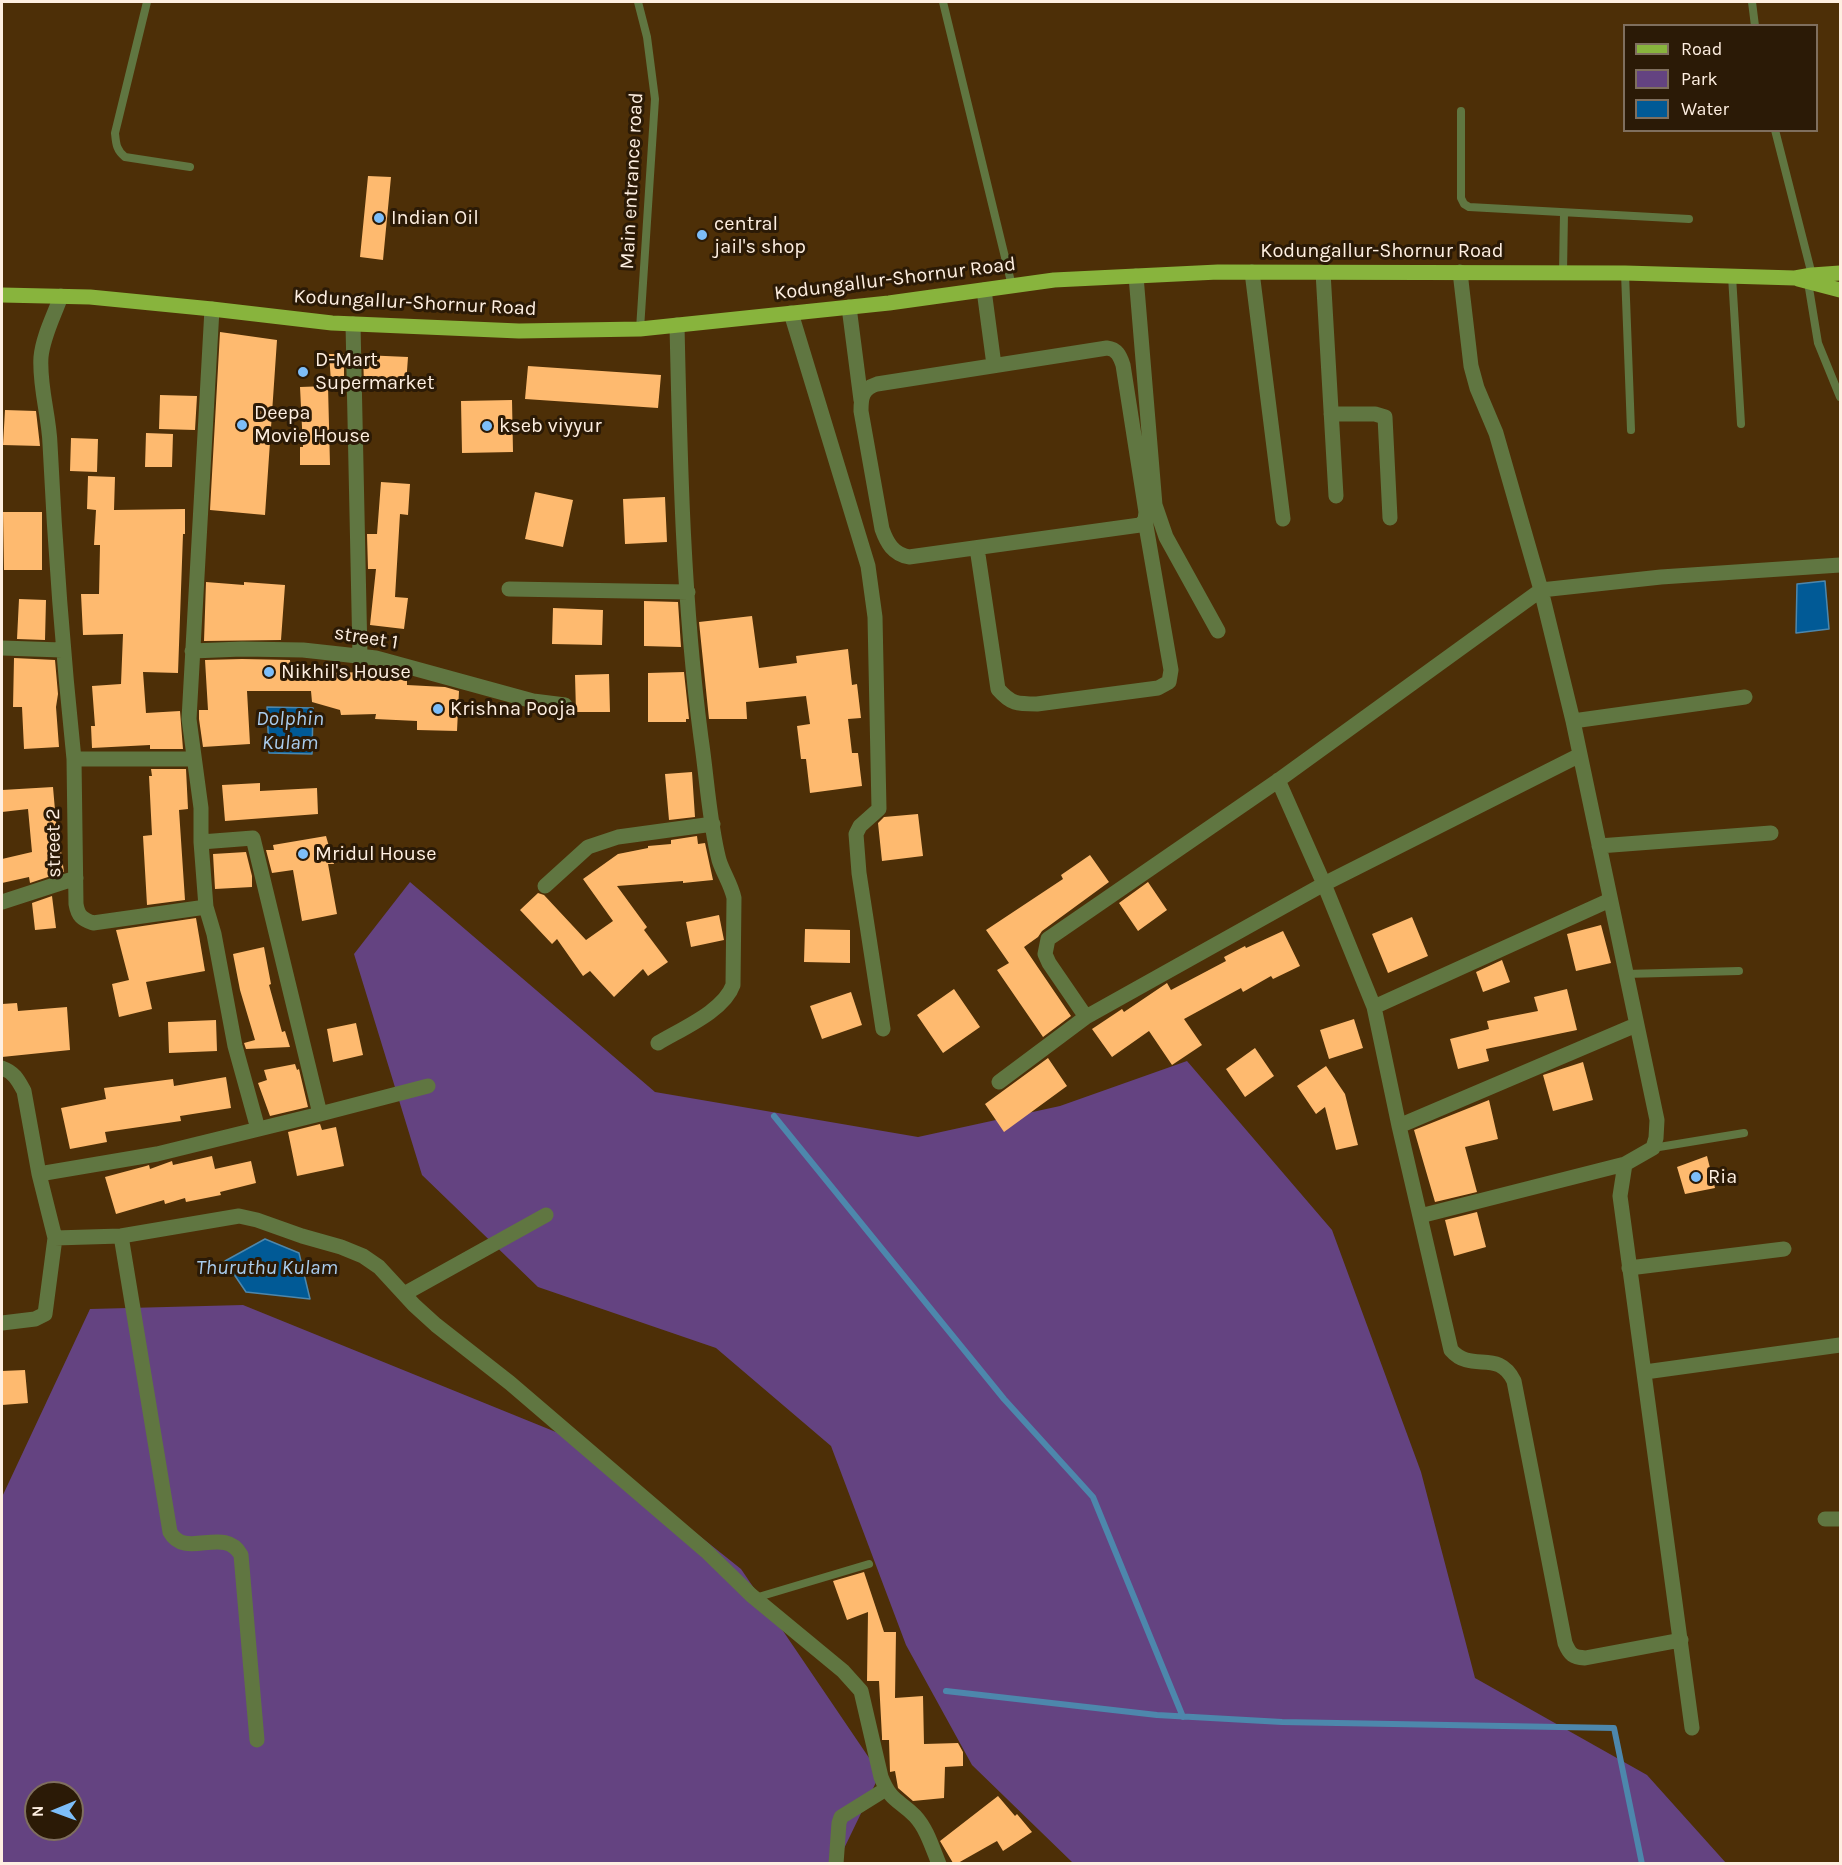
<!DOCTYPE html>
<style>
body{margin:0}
#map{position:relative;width:1842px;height:1865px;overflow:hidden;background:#4d2f07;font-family:Karla,sans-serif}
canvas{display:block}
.frame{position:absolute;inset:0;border:3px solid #feefe1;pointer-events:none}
.legend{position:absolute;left:1623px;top:24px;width:195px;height:108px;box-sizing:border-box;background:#2b1a06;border:2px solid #7f6f5e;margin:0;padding:8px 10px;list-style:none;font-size:18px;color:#feefe1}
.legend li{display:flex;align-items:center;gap:12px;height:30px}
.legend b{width:30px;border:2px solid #7f6f5e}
.north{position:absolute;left:24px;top:1781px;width:60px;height:60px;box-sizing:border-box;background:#2b1a06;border:2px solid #7f6f5e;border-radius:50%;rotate:269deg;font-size:16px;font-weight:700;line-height:24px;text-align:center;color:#feefe1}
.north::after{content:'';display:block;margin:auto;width:21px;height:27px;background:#7dbef9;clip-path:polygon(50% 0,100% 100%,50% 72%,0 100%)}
</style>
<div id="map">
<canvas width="1842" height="1865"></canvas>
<div class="frame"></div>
<ul class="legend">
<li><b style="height:8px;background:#88b43d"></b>Road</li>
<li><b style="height:16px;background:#644381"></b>Park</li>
<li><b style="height:16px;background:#015a96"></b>Water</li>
</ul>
<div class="north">N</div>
</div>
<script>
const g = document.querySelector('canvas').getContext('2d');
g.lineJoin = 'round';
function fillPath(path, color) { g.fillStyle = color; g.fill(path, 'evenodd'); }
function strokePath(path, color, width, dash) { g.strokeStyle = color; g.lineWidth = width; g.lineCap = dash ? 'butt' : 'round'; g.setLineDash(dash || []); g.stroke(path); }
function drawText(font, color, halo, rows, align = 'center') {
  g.font = font + ' Karla,sans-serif'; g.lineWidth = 6; g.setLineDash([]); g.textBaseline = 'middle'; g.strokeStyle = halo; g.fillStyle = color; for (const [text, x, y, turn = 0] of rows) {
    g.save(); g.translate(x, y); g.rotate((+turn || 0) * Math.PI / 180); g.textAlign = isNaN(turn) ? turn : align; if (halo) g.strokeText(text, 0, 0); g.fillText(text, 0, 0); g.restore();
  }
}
fillPath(new Path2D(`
 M 410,882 L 655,1092 L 918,1137 L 1060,1106 L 1187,1061 L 1332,1230 L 1421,1472 L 1475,1678 L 1647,1775 L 1726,1863 L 1073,1863 L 972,1765 L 906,1645 L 831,1446 L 716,1348 L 538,1287 L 422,1175 L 354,954 Z
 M 243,1305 L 583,1443 L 741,1569 L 880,1774 L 837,1863 L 2,1863 L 2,1497 L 90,1309 ZM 36,1793 L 72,1793 L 72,1829 L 36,1829 Z`), '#644381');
const water = new Path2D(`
 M 1825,581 L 1829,629 L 1796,633 L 1797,584 Z
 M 267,707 L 313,708 L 312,754 L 269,753 Z
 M 265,1239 L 299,1253 L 310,1299 L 246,1292 L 225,1261 Z`);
fillPath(water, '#015a96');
strokePath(water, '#4d87ac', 1.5);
strokePath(new Path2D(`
 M 774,1116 L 1004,1399 L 1093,1497 L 1183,1717
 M 946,1691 L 1157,1715 L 1282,1722 L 1614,1728 L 1642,1864`), '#4d87ac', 6);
fillPath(new Path2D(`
 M 368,176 L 391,177 L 383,260 L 360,257 Z
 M 220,332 L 277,340 L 265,515 L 210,510 Z
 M 329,354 L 344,354 L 344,382 L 331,382 Z
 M 363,355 L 408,357 L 406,385 L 364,383 Z
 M 528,366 L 661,375 L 658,408 L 525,399 Z
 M 328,386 L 330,465 L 300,465 L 300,447 L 303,447 L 300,387 Z
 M 160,395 L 197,396 L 195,430 L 159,429 Z
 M 512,400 L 513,452 L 462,453 L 461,401 Z
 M 5,410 L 36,411 L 40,446 L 3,445 Z
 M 146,433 L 173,434 L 172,467 L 145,467 Z
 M 71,438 L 98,439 L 97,472 L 70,471 Z
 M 88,476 L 115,477 L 114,510 L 185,509 L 185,534 L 183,534 L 178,673 L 143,672 L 146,713 L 180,711 L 183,749 L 150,749 L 150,745 L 92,748 L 91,726 L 95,726 L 92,686 L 121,684 L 123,634 L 83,635 L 81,594 L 99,594 L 100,545 L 94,545 L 96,510 L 87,509 Z
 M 381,482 L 410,484 L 408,515 L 400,514 L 395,597 L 408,598 L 404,629 L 370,625 L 376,569 L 368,569 L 367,534 L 377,534 Z
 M 535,492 L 573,500 L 563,547 L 525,539 Z
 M 665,497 L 667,542 L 625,544 L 623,499 Z
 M 3,512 L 42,512 L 42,570 L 4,570 Z
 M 206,582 L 244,585 L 244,582 L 285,585 L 281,640 L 204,641 Z
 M 19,599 L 46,600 L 45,640 L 17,639 Z
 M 644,601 L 678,602 L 681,647 L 644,646 Z
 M 553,608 L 603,610 L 602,645 L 552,644 Z
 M 752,616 L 759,668 L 797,663 L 796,656 L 848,649 L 852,685 L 857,684 L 861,718 L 848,719 L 852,753 L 858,753 L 862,786 L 810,793 L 806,759 L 801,759 L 797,726 L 810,724 L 806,696 L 746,702 L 747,719 L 709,719 L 699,622 Z
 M 14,658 L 55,660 L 58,694 L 56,707 L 59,747 L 24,749 L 22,707 L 13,707 Z
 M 242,659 L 290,660 L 291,674 L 366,672 L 366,678 L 407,680 L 407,685 L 445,687 L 459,691 L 457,731 L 417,730 L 417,721 L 375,719 L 376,714 L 341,715 L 340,710 L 312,702 L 311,691 L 247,691 L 250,744 L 203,747 L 199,719 L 199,710 L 208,710 L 205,660 Z
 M 684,672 L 689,719 L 686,719 L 686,722 L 648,722 L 648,673 Z
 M 609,674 L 610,712 L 576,712 L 575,675 Z
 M 151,769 L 186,769 L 188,809 L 179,810 L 185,900 L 147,905 L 143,836 L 152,835 L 149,776 L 152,776 Z
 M 692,772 L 695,817 L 669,820 L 665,774 Z
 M 260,783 L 260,791 L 317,788 L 318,814 L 225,821 L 222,785 Z
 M 53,787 L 58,845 L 60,844 L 64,872 L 50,874 L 51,876 L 30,883 L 29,877 L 2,883 L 2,859 L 32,852 L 28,809 L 2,812 L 2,790 Z
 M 918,814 L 923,856 L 882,861 L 878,823 L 884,817 Z
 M 326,836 L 334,864 L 328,864 L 337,914 L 302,921 L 293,870 L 272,873 L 266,850 L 274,850 L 273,845 Z
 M 697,836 L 698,844 L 705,843 L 713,880 L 683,883 L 683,881 L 617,886 L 647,927 L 644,930 L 668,962 L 648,976 L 643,969 L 614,997 L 590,971 L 583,976 L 557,939 L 552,944 L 520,910 L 538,893 L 544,895 L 586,940 L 613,921 L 583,879 L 618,854 L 648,848 L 648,846 L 671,844 L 671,840 Z
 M 246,852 L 252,876 L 252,887 L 215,889 L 213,854 Z
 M 1090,855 L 1109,882 L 1042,931 L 1038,937 L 1024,947 L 1071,1016 L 1043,1037 L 997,970 L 1009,963 L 986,930 L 1063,879 L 1061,875 Z
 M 1148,882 L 1167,910 L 1138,931 L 1119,903 Z
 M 52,896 L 56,928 L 35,930 L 32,903 Z
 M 719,915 L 724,940 L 691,947 L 686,922 Z
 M 1412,917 L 1428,956 L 1388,973 L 1372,934 Z
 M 196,918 L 205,971 L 146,982 L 152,1009 L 119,1017 L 112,984 L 129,980 L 116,930 Z
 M 1601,925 L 1611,963 L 1576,971 L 1567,934 Z
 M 805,929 L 850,930 L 850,963 L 804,962 Z
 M 1283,931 L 1300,966 L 1273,979 L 1271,976 L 1243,992 L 1241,988 L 1184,1019 L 1202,1045 L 1172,1065 L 1149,1031 L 1112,1057 L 1092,1029 L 1122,1009 L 1124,1012 L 1167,983 L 1171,990 L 1226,961 L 1224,957 L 1245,946 L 1246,948 Z
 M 264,947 L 271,984 L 269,985 L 282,1032 L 285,1031 L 290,1047 L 246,1049 L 244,1043 L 255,1040 L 240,990 L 233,954 Z
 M 1502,960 L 1510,982 L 1483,992 L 1476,972 Z
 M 954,989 L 980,1027 L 943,1053 L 917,1015 Z
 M 1567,989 L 1577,1030 L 1486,1049 L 1489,1061 L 1458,1069 L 1450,1039 L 1489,1029 L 1487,1021 L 1538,1011 L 1534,997 Z
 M 851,992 L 862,1025 L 822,1039 L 810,1006 Z
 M 17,1003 L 18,1011 L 67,1007 L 70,1050 L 2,1057 L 2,1004 Z
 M 1354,1019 L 1363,1048 L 1329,1059 L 1320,1030 Z
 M 216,1020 L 217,1051 L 169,1053 L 168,1022 Z
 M 356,1023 L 363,1055 L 333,1062 L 327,1029 Z
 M 1255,1048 L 1274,1076 L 1245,1097 L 1226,1069 Z
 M 1048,1058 L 1067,1086 L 1004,1132 L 985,1104 Z
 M 1583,1062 L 1593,1100 L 1553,1111 L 1543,1075 Z
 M 295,1064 L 297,1070 L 299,1069 L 308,1107 L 270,1116 L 258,1083 L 267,1080 L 264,1070 Z
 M 1326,1066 L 1345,1094 L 1358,1145 L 1336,1150 L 1325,1107 L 1316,1114 L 1297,1086 Z
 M 226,1077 L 231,1108 L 180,1116 L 181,1121 L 105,1132 L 107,1142 L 70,1149 L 61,1108 L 106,1099 L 104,1088 L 173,1079 L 174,1086 Z
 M 1489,1100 L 1498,1139 L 1465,1147 L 1477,1192 L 1435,1202 L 1414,1130 Z
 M 320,1124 L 322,1130 L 336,1127 L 344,1166 L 297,1176 L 288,1132 Z
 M 212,1156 L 215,1169 L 251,1161 L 256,1183 L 220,1192 L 221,1195 L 186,1202 L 185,1198 L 165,1204 L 164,1200 L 116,1214 L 105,1177 L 146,1166 L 149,1165 L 150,1169 L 172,1161 L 173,1165 Z
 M 1707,1156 L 1715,1188 L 1685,1194 L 1677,1167 Z
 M 1477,1212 L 1486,1247 L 1454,1256 L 1445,1220 Z
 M 25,1370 L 28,1403 L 2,1405 L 2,1371 Z
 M 864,1572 L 884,1632 L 896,1632 L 895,1698 L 923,1696 L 924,1744 L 958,1743 L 963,1752 L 963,1766 L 945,1767 L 944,1798 L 913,1801 L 898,1788 L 895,1771 L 890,1772 L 889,1740 L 882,1740 L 882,1737 L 879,1681 L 867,1681 L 868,1612 L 847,1620 L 833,1581 Z
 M 998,1796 L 1015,1816 L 1017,1814 L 1032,1832 L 1003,1851 L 997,1841 L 958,1863 L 953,1863 L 940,1841 Z`), '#feba6f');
strokePath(new Path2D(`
 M 147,2 L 115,133 C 116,143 116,150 125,157 L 190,167
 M 638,2 L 647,37 L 655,99 L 640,329
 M 943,2 L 1012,286
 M 1752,2 L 1755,26
 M 1461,111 L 1461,198 L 1464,204 L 1469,207 L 1689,219
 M 1775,130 L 1812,275
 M 1563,272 L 1564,213
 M 1625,273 L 1631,430
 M 1732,276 L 1741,424
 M 1808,282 L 1818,343 L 1840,397
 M 1625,974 L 1739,971
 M 1653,1148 L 1744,1133
 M 755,1598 L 869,1564`), '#607641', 8);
strokePath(new Path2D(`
 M 1252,272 L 1283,519
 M 1323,272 L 1336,496
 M 1460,272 L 1471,366 L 1477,388 L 1496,433 L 1541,590 L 1573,721 L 1657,1120 L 1656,1138 L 1653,1148 L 1625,1164 L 1620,1196 L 1692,1728
 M 1136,276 L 1155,505 L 1166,537 L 1218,631
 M 984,290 L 994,365
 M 61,296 C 54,316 43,336 41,357 C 39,386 49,415 50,444 C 55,549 63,654 74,759
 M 849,307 L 861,400
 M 212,309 L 189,719 L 201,808 L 201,842 L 206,907 L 214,934 L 235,1046 L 258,1129
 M 791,313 L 868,566 L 875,617 L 879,809 L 860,826 L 856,834 L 859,873 L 883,1029
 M 353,324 L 360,656
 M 1107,348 C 1117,349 1120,356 1123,365 L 1146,512 L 1145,520 L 1140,525 L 909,557 C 893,554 887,543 882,529 L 861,411 C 861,397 862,389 877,384 Z
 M 1331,414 L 1375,414 L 1385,417 L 1390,518
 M 977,548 L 998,689 C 1011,704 1017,704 1037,704 L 1158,688 L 1169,682 L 1171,670 L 1145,520
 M 509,589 L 688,592
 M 2,648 L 62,650
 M 192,651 L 242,649 L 303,650 L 376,658 L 533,701 L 565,705
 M 1573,721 L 1745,697
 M 194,759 L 74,759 L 76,904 C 78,916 82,919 93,923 L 206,907
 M 1278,780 L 1324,884 L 1374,1007 L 1399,1126 L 1451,1350 C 1472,1374 1498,1348 1514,1381 L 1565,1643 C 1570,1655 1573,1657 1585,1658 L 1681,1640
 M 1599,846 L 1771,833
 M 545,886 L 588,847 L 618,837 L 713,824
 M 2,902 L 76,878
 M 1374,1007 L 1610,900
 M 1086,1017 L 1049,963 L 1045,954 L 1048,939 L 1276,782 L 1541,590 L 1661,577 L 1840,565
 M 658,1043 C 681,1029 724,1011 733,985 L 734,898 C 731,884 723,873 719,860 C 709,821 707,778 701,738 C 683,602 680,462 677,325
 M 2,1068 C 14,1072 18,1080 24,1091 L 39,1174 L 55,1238 L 121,1236 L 239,1216 L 257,1220 L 302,1236 L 341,1247 L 363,1256 L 379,1267 L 414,1305 L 436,1325 L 510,1383 L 706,1551 L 751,1595 L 843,1671 L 861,1691 L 881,1777 C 891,1802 898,1799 915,1816 C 927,1829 932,1847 939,1864
 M 999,1082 L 1086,1017 L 1324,884 L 1580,755
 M 320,1114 L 428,1086
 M 1399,1126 L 1636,1025
 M 39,1174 L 157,1154 L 320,1114 L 253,838 L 201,842
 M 1420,1216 L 1625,1164
 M 121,1236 L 170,1532 C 185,1560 225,1525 241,1555 L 257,1740
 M 1629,1268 L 1784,1249
 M 404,1294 L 546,1215
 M 2,1323 L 35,1319 L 45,1314 L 55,1238
 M 1645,1372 L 1840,1345
 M 1825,1519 L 1840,1519
 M 836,1864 L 839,1823 L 841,1817 L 886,1789`), '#607641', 15);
strokePath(new Path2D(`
 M 1798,279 L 1840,290
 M 2,295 L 90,297 L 212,309 L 332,323 L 519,331 L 640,329 L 889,303 L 1054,280 L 1218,272 L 1625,273 L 1795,278 L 1812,275 L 1840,273`), '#88b43d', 15);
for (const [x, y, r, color] of [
 [379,218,6,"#7dbef9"],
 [702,235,6,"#7dbef9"],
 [303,372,6,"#7dbef9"],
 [242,425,6,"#7dbef9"],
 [487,426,6,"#7dbef9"],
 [269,672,6,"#7dbef9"],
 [438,709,6,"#7dbef9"],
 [303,854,6,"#7dbef9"],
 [1696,1177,6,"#7dbef9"]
]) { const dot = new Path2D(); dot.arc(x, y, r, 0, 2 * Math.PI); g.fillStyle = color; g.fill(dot); strokePath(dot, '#2b1a06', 2); }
drawText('20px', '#feefe1', '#2b1a06', [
 ["Main entrance road",632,181,-87],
 ["Kodungallur-Shornur Road",1382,251],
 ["Kodungallur-Shornur Road",895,279,-7],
 ["Kodungallur-Shornur Road",415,303,3],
 ["street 1",366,638,9],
 ["street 2",54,843,-91]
]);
drawText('20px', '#feefe1', '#2b1a06', [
 ["Indian Oil",391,218],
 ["central",714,224],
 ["jail's shop",714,247],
 ["D-Mart",315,360],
 ["Supermarket",315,383],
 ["Deepa",254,413],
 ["Movie House",254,436],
 ["kseb viyyur",499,426],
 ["Nikhil's House",281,672],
 ["Krishna Pooja",450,709],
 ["Mridul House",315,854],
 ["Ria",1708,1177]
], 'left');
drawText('italic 21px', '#a9cced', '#2b1a06', [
 ["Dolphin",290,719],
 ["Kulam",290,743],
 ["Thuruthu Kulam",267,1268]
]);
</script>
